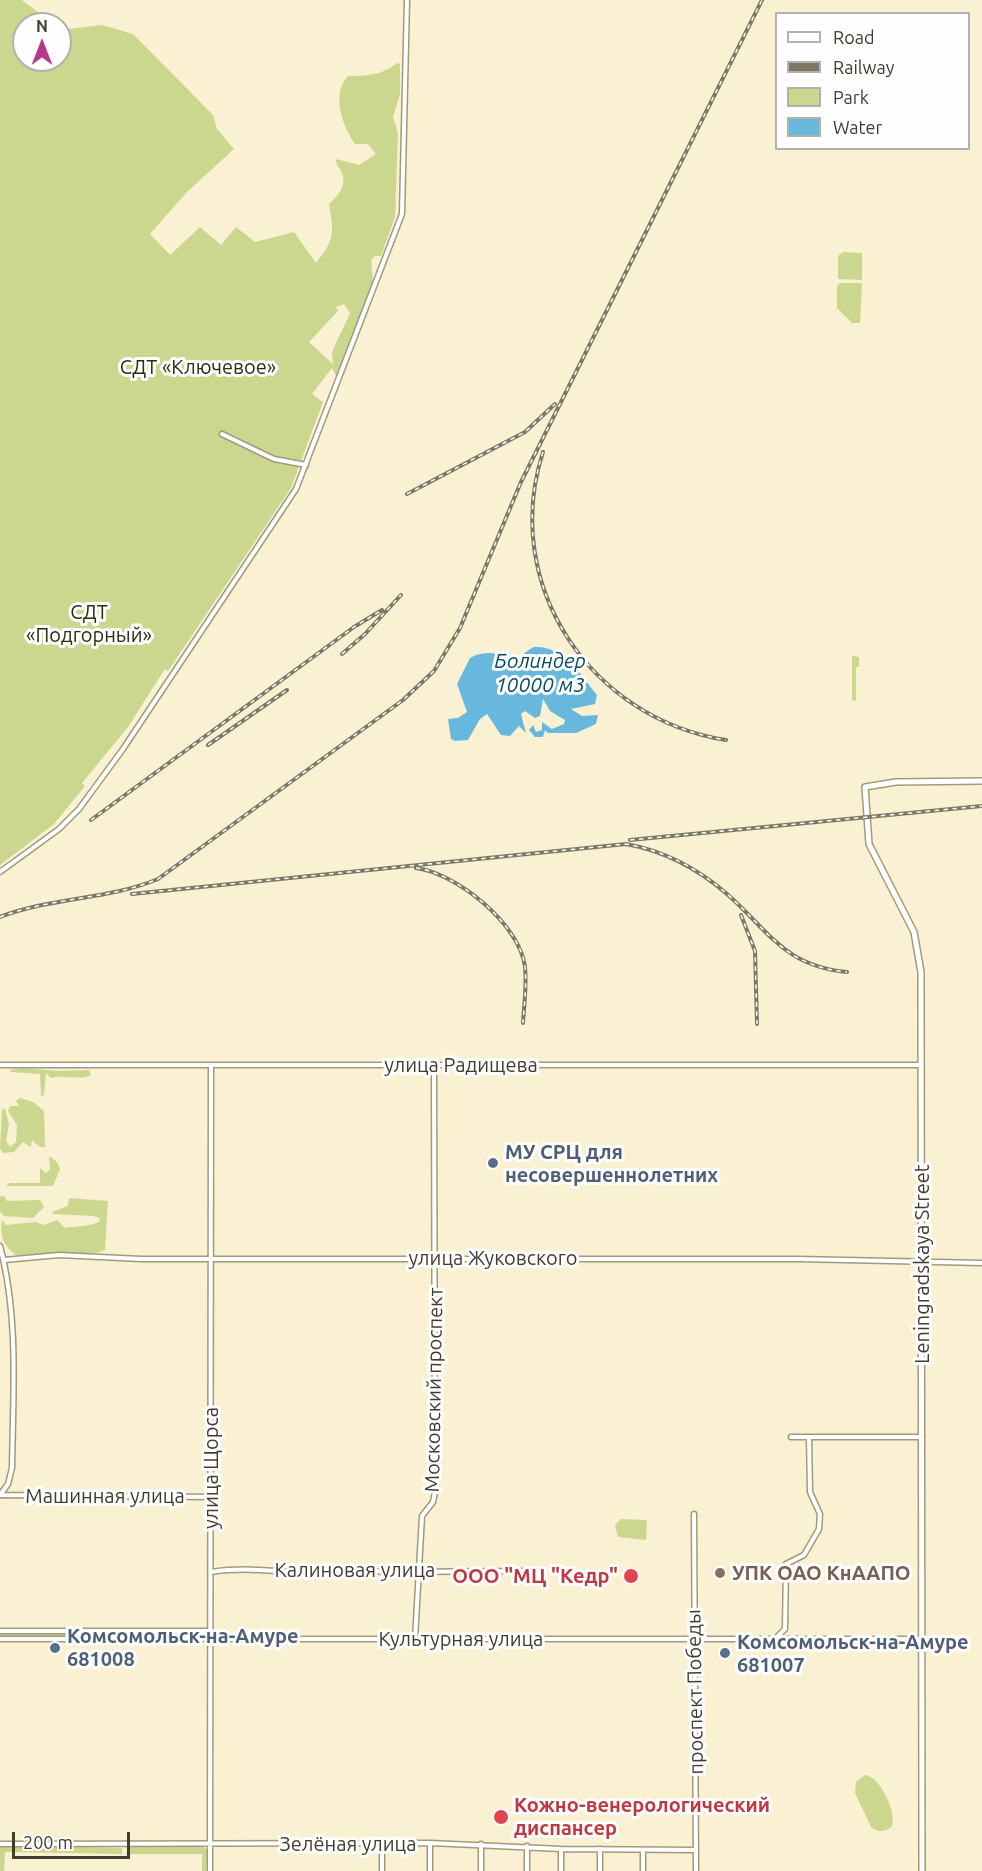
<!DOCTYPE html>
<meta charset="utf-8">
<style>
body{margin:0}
#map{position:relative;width:982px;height:1871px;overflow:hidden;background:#f9f1d1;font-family:Ubuntu,sans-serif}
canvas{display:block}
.legend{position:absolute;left:775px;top:12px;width:195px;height:138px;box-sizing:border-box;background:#fefefe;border:2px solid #b2b1ac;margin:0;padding:8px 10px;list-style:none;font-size:18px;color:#403d30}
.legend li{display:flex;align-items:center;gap:12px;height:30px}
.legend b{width:30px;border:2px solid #b2b1ac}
.north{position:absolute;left:12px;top:12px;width:60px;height:60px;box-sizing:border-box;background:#fefefe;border:2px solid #b2b1ac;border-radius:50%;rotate:0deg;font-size:16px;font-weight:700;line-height:24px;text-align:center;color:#403d30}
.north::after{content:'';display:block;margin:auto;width:21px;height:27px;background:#b53a8c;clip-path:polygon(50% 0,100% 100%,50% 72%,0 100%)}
.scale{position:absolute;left:12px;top:1832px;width:118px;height:27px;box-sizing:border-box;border:3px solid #403d30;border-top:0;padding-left:8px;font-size:18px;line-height:21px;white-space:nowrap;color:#403d30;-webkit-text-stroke:4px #fefefe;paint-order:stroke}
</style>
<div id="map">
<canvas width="982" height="1871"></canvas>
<ul class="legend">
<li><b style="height:8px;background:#fff"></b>Road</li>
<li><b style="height:8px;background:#7c7865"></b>Railway</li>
<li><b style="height:16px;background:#cbd78e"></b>Park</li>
<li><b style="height:16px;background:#68b7dd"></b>Water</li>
</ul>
<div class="north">N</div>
<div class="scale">200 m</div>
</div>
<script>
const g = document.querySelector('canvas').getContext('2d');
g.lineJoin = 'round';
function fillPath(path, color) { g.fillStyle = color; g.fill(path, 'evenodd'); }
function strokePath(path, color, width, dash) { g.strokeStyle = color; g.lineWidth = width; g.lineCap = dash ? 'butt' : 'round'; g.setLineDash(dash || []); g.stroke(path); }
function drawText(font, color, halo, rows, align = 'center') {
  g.font = font + ' Ubuntu,sans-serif'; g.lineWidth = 6; g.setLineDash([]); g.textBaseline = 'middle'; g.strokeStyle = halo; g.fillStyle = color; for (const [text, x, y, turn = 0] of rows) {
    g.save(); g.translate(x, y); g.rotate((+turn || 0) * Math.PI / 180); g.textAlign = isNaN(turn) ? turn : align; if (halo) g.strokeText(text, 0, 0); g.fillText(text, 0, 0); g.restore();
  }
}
fillPath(new Path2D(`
 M 0,0 L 22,0 L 53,24 L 24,24 L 24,60 L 60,60 L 60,30 L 102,25 L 133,34 L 213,115 L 217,129 L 234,149 L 186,193 L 150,234 L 170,255 L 200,227 L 221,245 L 236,227 L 255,242 L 294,232 L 316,263 C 335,239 334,234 329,204 C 338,196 347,186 342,173 C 340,167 336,166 336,159 L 359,165 L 376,154 L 368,144 L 355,144 C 342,125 331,94 348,76 C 368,76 382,75 397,63 L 400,64 L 400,94 L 393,117 L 398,133 L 395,217 L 381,256 L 375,256 L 371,260 L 373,281 L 340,371 L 336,376 L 332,368 L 312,394 L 323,402 L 291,488 L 168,671 L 165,669 L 128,727 L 82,783 L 85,786 L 54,824 L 0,865 ZM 344,304 L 350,313 L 332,352 L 333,364 L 309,342 L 338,311 L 336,307 Z
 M 843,252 L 862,253 L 862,280 L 838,279 L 838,256 Z
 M 840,283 L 862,283 L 860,323 L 852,323 L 837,308 L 837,286 Z
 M 852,656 L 859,657 L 859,667 L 856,667 L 856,701 L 852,700 Z
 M 23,1068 L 59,1071 L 89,1070 L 91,1075 C 81,1081 62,1074 51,1078 L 46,1073 L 44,1095 L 41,1096 L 40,1074 L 10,1072 L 10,1070 Z
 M 20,1098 L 33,1102 L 44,1111 L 45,1147 L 40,1147 L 32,1140 L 31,1147 L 23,1142 L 14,1152 L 3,1153 L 0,1149 L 2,1109 L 5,1109 L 9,1124 L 6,1141 L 10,1147 L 16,1142 L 17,1125 L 8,1111 L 10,1106 L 19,1106 L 16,1101 Z
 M 49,1156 L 57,1162 L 60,1169 L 53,1186 L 6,1186 L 9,1183 L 40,1183 L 40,1168 L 46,1173 L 50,1169 Z
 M 0,1196 L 4,1196 L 7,1201 L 40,1200 L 44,1207 L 33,1218 L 4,1216 L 0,1211 Z
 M 69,1198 L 108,1201 L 105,1250 L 94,1254 L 16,1255 C 2,1245 0,1234 2,1220 L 6,1225 L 35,1222 L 44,1225 L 57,1220 L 65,1228 C 76,1226 87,1227 99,1222 L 100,1218 L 94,1216 L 53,1214 L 52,1212 L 68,1206 Z
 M 621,1519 L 647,1520 L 646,1540 L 618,1537 L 615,1525 Z
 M 205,1633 L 206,1637 L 0,1637 L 0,1634 Z
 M 865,1775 C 880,1776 897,1813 892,1826 C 886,1832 878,1833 871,1827 L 855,1793 L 856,1782 Z
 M 3,1844 L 122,1848 L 122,1854 L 5,1852 L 4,1871 L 0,1871 L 0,1848 Z
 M 129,1846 L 204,1847 L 208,1852 L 206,1871 L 202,1871 L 202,1854 L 126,1854 Z`), '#cbd78e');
fillPath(new Path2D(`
 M 534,647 C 563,645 581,675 597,695 L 595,704 L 571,709 L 582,716 L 598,715 L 596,724 L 576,733 L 548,733 L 545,730 L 543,737 L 535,737 L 529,730 L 533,725 L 536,732 L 542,730 L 542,722 L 552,729 L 564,724 L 565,720 L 550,711 L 543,699 L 540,716 L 535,718 L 525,711 L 521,714 L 526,733 L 519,726 L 510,736 L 501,735 L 487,714 L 480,719 L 468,740 L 455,741 L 451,739 L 448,719 L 458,718 L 467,712 L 457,684 L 470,658 C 479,653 493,651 502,656 C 504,658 507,661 510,661 C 517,662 526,650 534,647 Z`), '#68b7dd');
const minor = new Path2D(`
 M 222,434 L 274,459 L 306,465
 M 0,872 L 59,829 L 79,809 L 123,749 L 296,489 L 402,214 L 407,0
 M 0,1065 L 921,1065
 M 0,1246 C 19,1318 13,1394 12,1468 L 8,1484 L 0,1495
 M 4,1260 L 59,1255 L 141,1259 L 799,1259 L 982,1263
 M 791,1437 L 922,1437
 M 0,1495 L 211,1497
 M 694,1514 L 696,1871
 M 211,1572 C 244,1567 276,1571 309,1573 C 334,1573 359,1568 383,1572 L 535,1571
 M 0,1631 L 210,1631
 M 777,1637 L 785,1629 L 786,1564 L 804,1555 L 819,1529 L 820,1514 L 810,1492 L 809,1437
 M 0,1639 L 922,1639
 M 415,1639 L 422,1516 L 433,1502 L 435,1492 L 434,1065
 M 430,1843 L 430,1871
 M 0,1844 L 430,1843 L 561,1849 L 696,1850
 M 643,1850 L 643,1871
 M 210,1871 L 211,1065
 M 382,1871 L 382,1844
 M 481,1871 L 481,1844
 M 527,1871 L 527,1846
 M 561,1871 L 561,1849
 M 600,1871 L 600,1849`);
const major = new Path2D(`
 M 922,1871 L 921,972 L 914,932 L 869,844 L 865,787 L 896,782 L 982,781`);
strokePath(minor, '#a19a7c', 7);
strokePath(major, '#a19a7c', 8);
strokePath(minor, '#fff', 4);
strokePath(major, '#fff', 5);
const rail = new Path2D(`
 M 543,452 C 500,585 591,719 726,740
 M 407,494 L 525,432 L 555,404
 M 342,654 L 365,634 L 401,595
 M 208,745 L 287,690
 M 91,820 L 354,627 L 382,610
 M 630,840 L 982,806
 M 416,868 C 456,873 520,924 525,967 C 527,985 524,1005 523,1023
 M 132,894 L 626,844 C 665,851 697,868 727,894 C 769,931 784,966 847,972
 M 741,915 L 755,951 L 757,1024
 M 0,917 C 52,897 108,900 158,879 L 403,700 L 434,671 L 460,628 L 521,482 L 762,0`);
strokePath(rail, '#7c7865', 4);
strokePath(rail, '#fefefe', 1.5, [4.5]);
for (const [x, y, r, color] of [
 [493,1163,6,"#5c6f8a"],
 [720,1573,6,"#8d6e63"],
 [631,1576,8,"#e0444e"],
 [55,1648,6,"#5c6f8a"],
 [725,1653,6,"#5c6f8a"],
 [501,1817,8,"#e0444e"]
]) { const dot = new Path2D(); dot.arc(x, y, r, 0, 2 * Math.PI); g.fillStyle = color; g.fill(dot); strokePath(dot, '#fefefe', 2); }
drawText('20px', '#2a2f0f', '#fefefe', [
 ["СДТ «Ключевое»",198,367],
 ["СДТ",89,612],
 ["«Подгорный»",89,635]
]);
drawText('20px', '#403d30', '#fefefe', [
 ["улица Радищева",461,1065],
 ["улица Жуковского",493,1258],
 ["Leningradskaya Street",922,1264,-90],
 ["Московский проспект",434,1390,-89],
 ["улица Щорса",211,1468,-90],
 ["Машинная улица",105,1496],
 ["Калиновая улица",355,1570],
 ["Культурная улица",461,1639],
 ["проспект Победы",695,1692,-91],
 ["Зелёная улица",348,1844]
]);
drawText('bold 20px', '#4e5e75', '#fefefe', [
 ["МУ СРЦ для",505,1152],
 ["несовершеннолетних",505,1175],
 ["Комсомольск-на-Амуре",67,1636],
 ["681008",67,1659],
 ["Комсомольск-на-Амуре",737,1642],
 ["681007",737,1665]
], 'left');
drawText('bold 20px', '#785e54', '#fefefe', [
 ["УПК ОАО КнААПО",732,1573]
], 'left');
drawText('bold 20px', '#be3a42', '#fefefe', [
 ["ООО \"МЦ \"Кедр\"",618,1576],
 ["Кожно-венерологический",514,1805,"left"],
 ["диспансер",514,1828,"left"]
], 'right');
drawText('italic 21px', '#054a65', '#fefefe', [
 ["Болиндер",540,661],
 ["10000 м3",540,685]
]);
</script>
